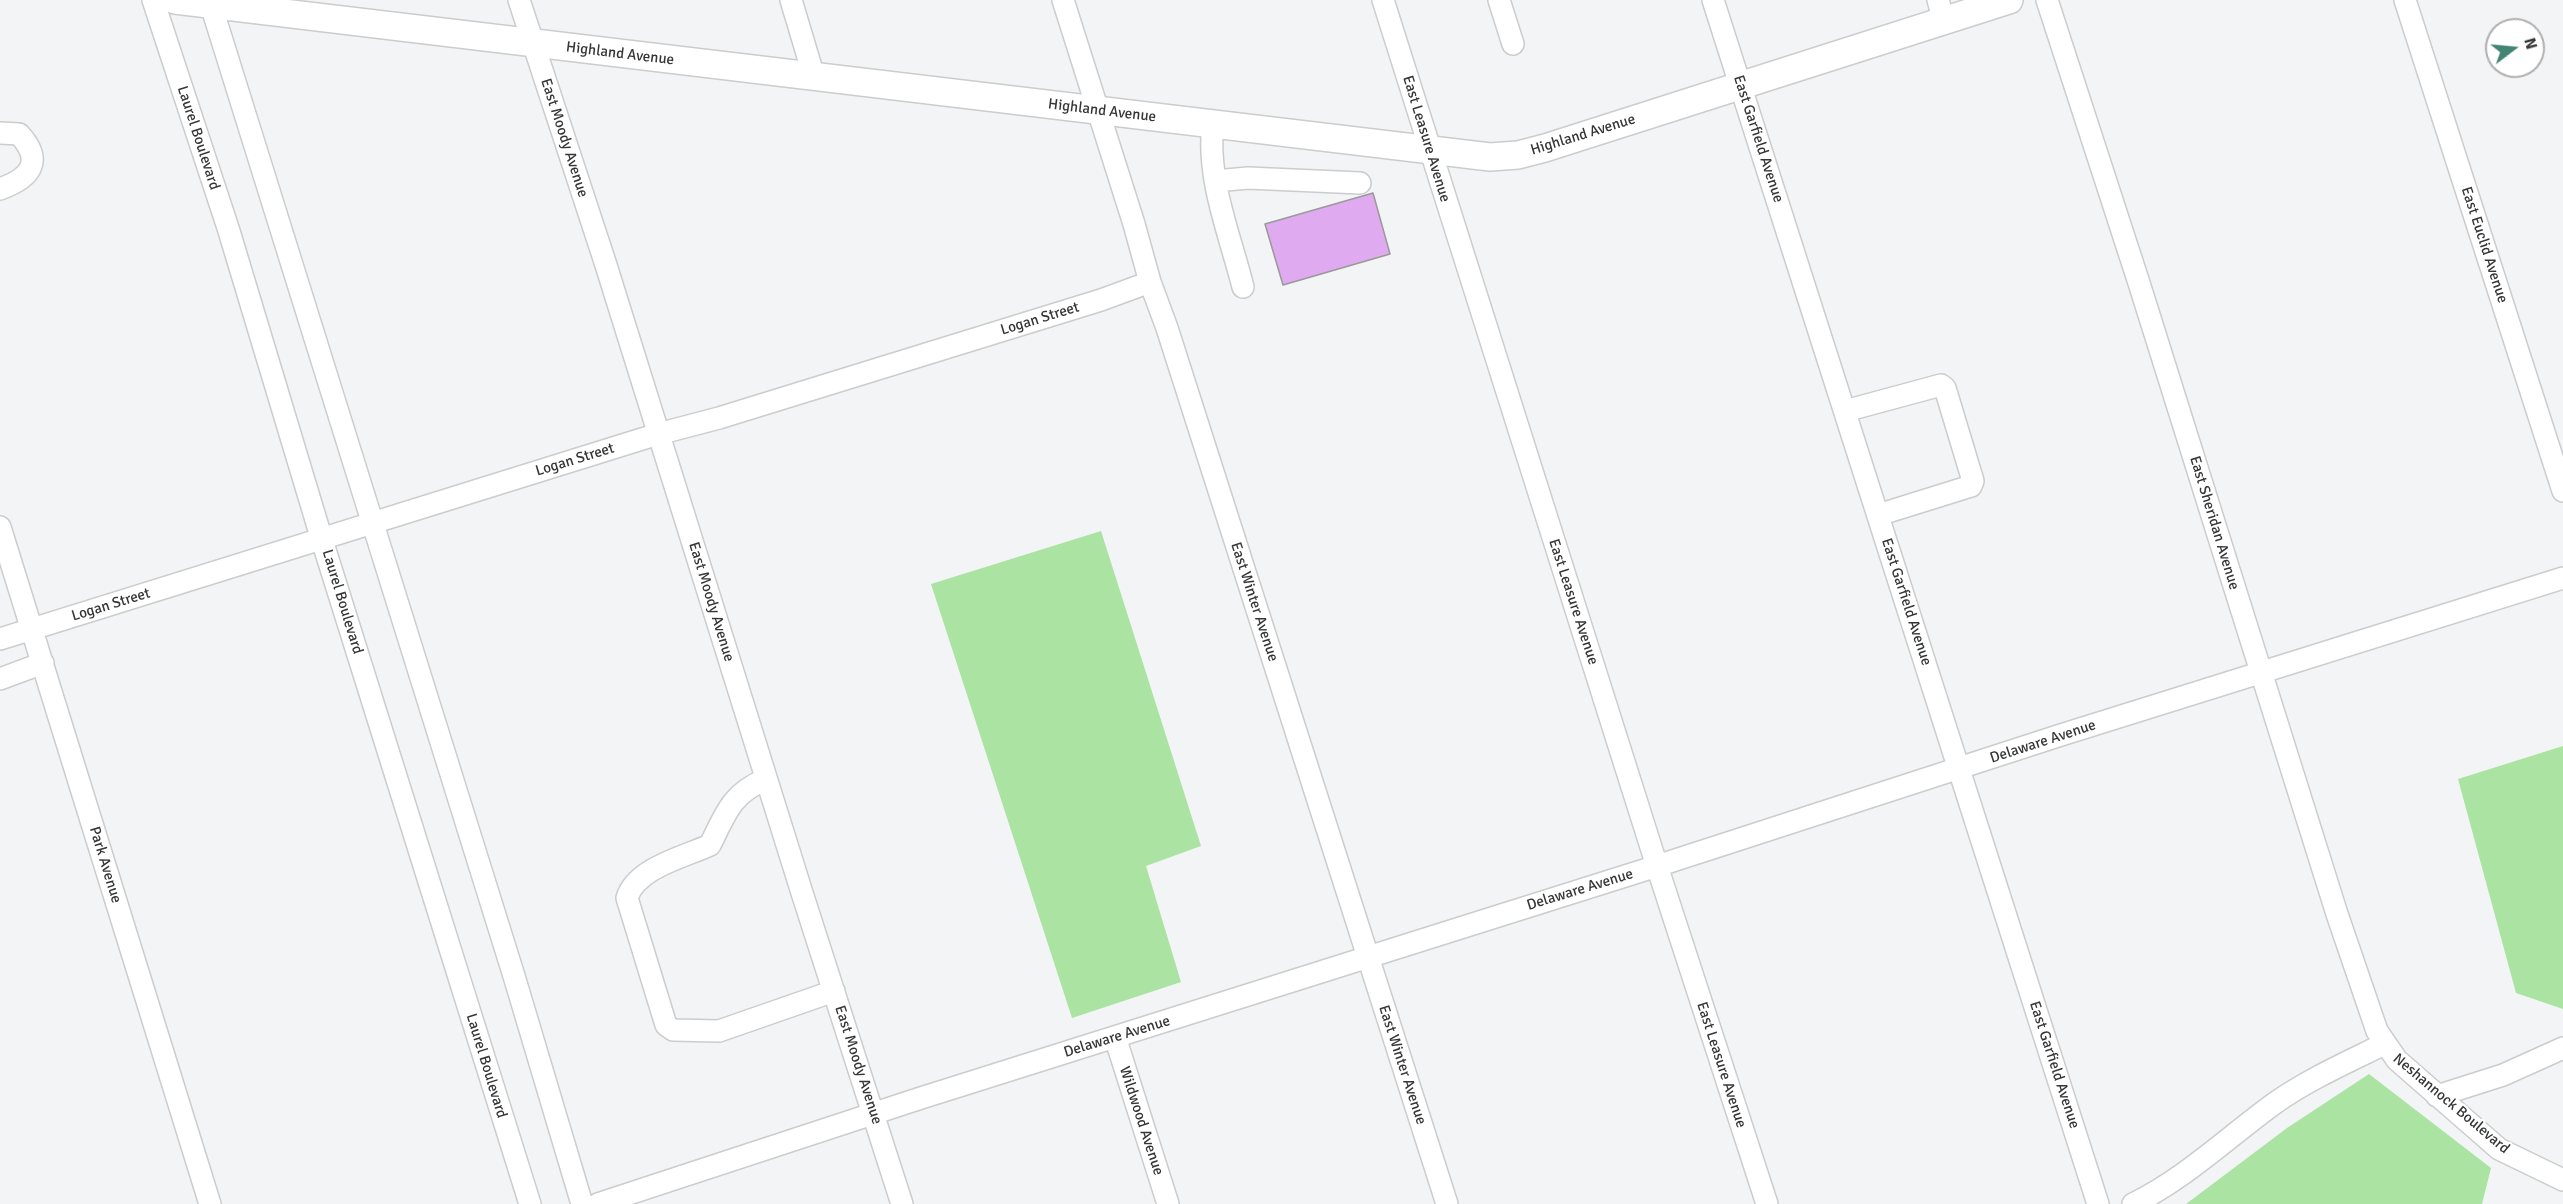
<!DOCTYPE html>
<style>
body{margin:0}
#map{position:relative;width:2563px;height:1204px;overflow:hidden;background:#f3f4f5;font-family:Signika,sans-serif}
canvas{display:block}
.north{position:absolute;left:2485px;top:18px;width:60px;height:60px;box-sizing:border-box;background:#fff;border:2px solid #afafaf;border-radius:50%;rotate:74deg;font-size:16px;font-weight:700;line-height:24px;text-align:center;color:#363637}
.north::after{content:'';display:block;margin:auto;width:21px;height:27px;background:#438474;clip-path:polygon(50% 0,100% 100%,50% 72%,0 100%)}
</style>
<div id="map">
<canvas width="2563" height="1204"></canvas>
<div class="north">N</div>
</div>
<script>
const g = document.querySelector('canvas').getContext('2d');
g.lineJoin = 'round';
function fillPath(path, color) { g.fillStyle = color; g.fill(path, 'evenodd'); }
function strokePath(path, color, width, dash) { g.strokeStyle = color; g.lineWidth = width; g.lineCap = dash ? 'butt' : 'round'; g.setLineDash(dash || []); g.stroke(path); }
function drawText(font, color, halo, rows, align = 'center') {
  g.font = font + ' Signika,sans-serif'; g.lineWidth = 4.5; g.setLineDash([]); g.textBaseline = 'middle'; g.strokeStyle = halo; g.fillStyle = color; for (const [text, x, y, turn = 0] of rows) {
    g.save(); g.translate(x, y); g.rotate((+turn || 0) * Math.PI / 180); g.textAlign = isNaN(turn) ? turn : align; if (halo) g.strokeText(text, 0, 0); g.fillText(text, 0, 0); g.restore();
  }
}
fillPath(new Path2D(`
 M 1101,531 L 1201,846 L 1146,866 L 1181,982 L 1072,1018 L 931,584 Z
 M 2563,746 L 2563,1009 L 2516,993 L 2458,779 Z
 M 2369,1074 L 2491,1168 L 2482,1204 L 2186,1204 L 2287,1128 Z`), '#abe3a3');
const building = new Path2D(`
 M 1373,193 L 1390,254 L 1283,285 L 1265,224 Z`);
fillPath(building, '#e0aaf0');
strokePath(building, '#99999a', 1.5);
const minor = new Path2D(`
 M 153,0 L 229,231 L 322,540 L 530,1204
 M 519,0 L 605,262 L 803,896 L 902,1204
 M 791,0 L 814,77
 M 1063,0 L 1134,224 L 1150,282 L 1167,328 L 1447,1204
 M 1383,0 L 1657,866 L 1767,1204
 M 1499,0 L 1513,44
 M 1713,0 L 2098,1204
 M 1938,0 L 1944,21
 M 2047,0 L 2139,283 L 2337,914 L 2377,1031 L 2397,1060 L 2499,1149 L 2563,1180
 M 2405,0 L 2563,491
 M 211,5 L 514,976 L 582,1204
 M 1213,124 C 1206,178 1230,235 1243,287
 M 0,133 L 19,134 C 44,161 31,178 0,189
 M 1215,181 L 1248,178 L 1360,183
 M 1845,411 L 1941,385 L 1945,388 L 1973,481 L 1971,486 L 1878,515
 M 0,527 L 210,1204
 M 0,639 L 658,434 L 719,418 L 1101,300 L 1150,282
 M 0,679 L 43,663
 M 766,779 C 731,794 726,813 710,845 C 684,857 636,868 627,898 L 666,1025 L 673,1030 L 719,1031 L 834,991
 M 1115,1037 L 1168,1204
 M 2437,1096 L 2503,1075 L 2563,1048
 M 598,1204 L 921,1098 L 1657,866 L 2061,735 L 2563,578
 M 2133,1204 C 2186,1178 2228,1137 2275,1103 C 2309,1079 2348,1062 2384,1044`);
const major = new Path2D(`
 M 175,0 L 1490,157 L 1518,155 L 1545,148 L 2009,0`);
strokePath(minor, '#cbcccd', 24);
strokePath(major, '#cbcccd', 30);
strokePath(minor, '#fff', 21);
strokePath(major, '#fff', 27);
drawText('15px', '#363637', '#fff', [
 ["Highland Avenue",620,54,7],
 ["Highland Avenue",1102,111,7],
 ["Highland Avenue",1583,135,-17],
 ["Laurel Boulevard",198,138,72],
 ["East Moody Avenue",564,138,72],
 ["East Leasure Avenue",1426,139,73],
 ["East Garfield Avenue",1758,139,72],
 ["East Euclid Avenue",2484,245,72],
 ["Logan Street",1040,319,-17],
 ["Logan Street",575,460,-17],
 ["East Sheridan Avenue",2214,523,73],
 ["Laurel Boulevard",342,602,73],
 ["East Moody Avenue",711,602,73],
 ["East Winter Avenue",1254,602,72],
 ["East Leasure Avenue",1573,602,72],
 ["East Garfield Avenue",1906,602,72],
 ["Logan Street",111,605,-17],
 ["Delaware Avenue",2043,742,-18],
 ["Park Avenue",105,865,73],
 ["Delaware Avenue",1580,890,-17],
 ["Delaware Avenue",1117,1037,-17],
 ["East Moody Avenue",858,1065,72],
 ["East Winter Avenue",1402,1065,72],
 ["East Leasure Avenue",1721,1065,72],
 ["East Garfield Avenue",2054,1065,72],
 ["Laurel Boulevard",486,1066,73],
 ["Neshannock Boulevard",2451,1104,40],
 ["Wildwood Avenue",1141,1121,72]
]);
</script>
